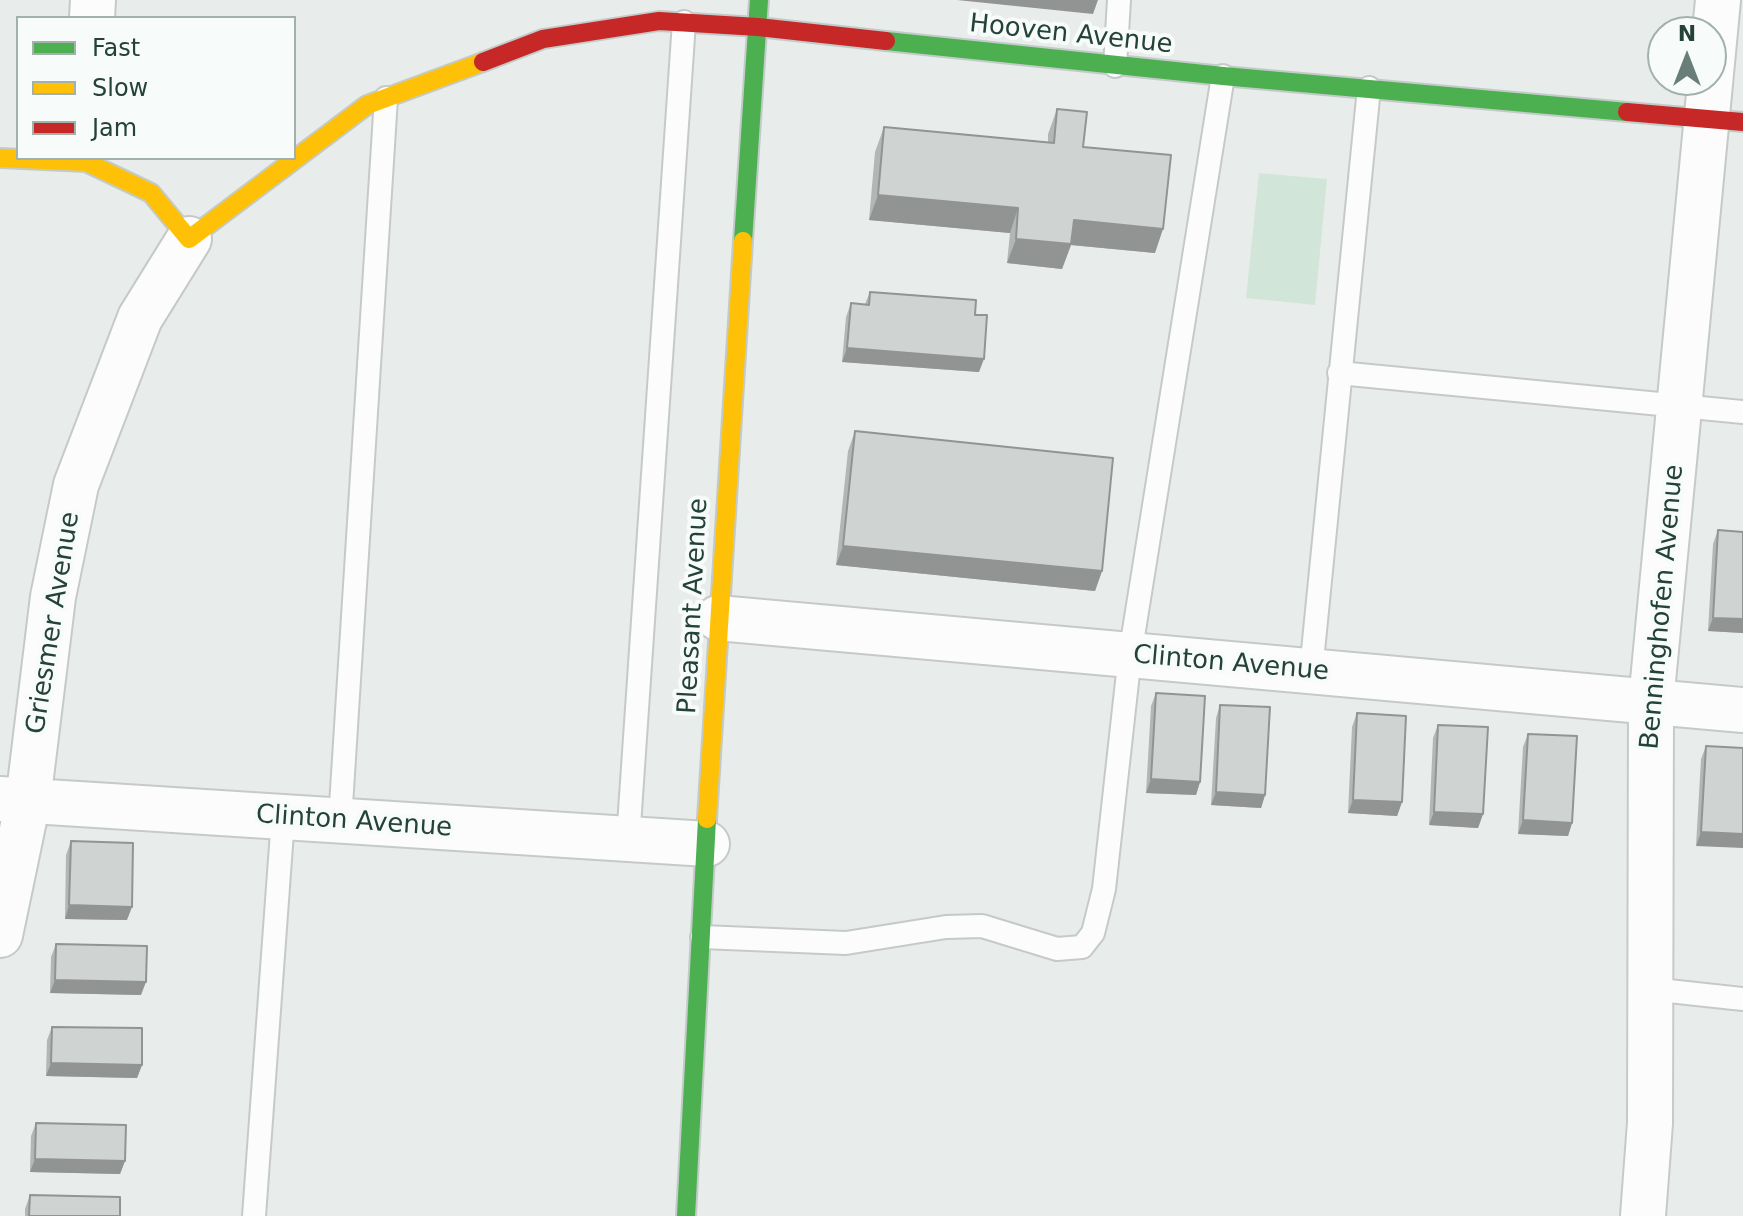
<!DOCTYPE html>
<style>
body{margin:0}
#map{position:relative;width:1743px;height:1216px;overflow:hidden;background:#e8edeb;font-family:"DejaVu Sans",sans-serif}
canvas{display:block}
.legend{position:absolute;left:16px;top:16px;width:280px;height:144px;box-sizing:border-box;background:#f7fbf9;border:2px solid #a3b1ad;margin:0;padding:10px 14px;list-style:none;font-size:24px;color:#24423a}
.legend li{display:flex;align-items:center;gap:16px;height:40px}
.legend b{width:40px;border:2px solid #a3b1ad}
.north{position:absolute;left:1647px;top:16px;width:80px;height:80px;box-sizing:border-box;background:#f7fbf9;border:2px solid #a3b1ad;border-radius:50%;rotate:0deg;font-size:22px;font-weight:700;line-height:32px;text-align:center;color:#24423a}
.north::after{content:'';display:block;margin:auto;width:28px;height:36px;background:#697e78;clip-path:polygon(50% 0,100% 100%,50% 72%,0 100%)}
</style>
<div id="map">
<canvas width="1743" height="1216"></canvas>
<ul class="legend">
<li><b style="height:10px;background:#4caf50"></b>Fast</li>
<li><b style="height:10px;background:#ffc107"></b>Slow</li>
<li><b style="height:10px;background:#c62828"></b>Jam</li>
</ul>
<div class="north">N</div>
</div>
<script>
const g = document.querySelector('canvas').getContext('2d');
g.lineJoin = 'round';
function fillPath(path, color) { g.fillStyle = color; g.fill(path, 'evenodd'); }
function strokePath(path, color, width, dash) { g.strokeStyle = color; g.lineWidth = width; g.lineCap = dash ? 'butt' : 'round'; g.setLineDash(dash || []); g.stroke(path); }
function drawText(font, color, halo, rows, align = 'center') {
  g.font = font + ' "DejaVu Sans",sans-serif'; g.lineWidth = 8; g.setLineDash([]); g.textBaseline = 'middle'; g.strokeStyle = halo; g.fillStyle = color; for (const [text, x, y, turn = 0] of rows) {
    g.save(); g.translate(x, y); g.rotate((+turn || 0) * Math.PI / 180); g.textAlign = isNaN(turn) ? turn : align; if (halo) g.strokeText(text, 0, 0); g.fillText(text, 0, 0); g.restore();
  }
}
fillPath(new Path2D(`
 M 1259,173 L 1327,179 L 1315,305 L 1246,298 Z`), '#d1e6d8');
const lane = new Path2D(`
 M 1115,66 L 1119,0
 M 1339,373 L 1743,412
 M 1311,671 L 1369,88
 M 340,821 L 386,98
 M 628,840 L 684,22
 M 702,937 L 846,943 L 946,927 L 982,926 L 1057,949 L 1082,947 L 1093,933 L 1104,889 L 1130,655 L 1223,76
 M 1650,989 L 1743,999
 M 254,1216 L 283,818`);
const street = new Path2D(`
 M 92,18 L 93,0
 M 718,618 L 1743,710
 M 0,799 L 707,844
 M 0,935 L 28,801 L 53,597 L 76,485 L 140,318 L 189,239
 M 1643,1216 L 1650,1123 L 1651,702 L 1718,0`);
const fast = new Path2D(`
 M 886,41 L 1223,76 L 1627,112
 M 743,241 L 759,0
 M 686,1216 L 707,819`);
const slow = new Path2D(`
 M 0,158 L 86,162 L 151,193 L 189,239 L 367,105 L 483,62
 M 707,819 L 743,241`);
const jam = new Path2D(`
 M 483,62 L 543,39 L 659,21 L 758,27 L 886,41
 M 1627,112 L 1743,122`);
strokePath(lane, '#c5cac8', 26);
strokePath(street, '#c5cac8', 48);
strokePath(fast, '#c3cbc8', 22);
strokePath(slow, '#c3cbc8', 22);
strokePath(jam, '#c3cbc8', 22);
strokePath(lane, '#fcfcfc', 22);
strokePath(street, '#fcfcfc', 44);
strokePath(fast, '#4caf50', 18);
strokePath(slow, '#ffc107', 18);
strokePath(jam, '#c62828', 18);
fillPath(new Path2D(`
 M 1057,109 L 1155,253 L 1071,245 L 1062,269 L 1007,263 L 1010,233 L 869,220 L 875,152 L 884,127 L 1048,142 L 1048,134 Z
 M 870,292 L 975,315 L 979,372 L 842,362 L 846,317 L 851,303 L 865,304 Z
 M 855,431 L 1102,571 L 1095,591 L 836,565 L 848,451 Z
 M 1718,530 L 1743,532 L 1743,633 L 1708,631 L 1713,544 Z
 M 1156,693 L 1200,782 L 1196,795 L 1146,793 L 1151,706 Z
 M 1220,705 L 1265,795 L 1261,808 L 1211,805 L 1216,718 Z
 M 1357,713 L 1402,802 L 1397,816 L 1348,813 L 1352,727 Z
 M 1438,725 L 1483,814 L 1478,828 L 1429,825 L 1433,738 Z
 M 1528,734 L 1572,823 L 1568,836 L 1518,834 L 1523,747 Z
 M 1706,746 L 1743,748 L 1696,846 L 1701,759 Z
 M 71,841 L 127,920 L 65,919 L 66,855 Z
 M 56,944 L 141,995 L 50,993 L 51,957 Z
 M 52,1027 L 142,1065 L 137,1078 L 46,1076 L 47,1040 Z
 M 36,1123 L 125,1161 L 120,1174 L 30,1172 L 31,1136 Z
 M 30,1195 L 120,1216 L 25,1216 L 25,1209 Z`), '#b2b6b5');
fillPath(new Path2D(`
 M 957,0 L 1098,0 L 1093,14 Z
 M 878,195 L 1018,208 L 1010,233 L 869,220 Z
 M 1074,220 L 1163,229 L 1155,253 L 1071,245 L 1062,269 L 1007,263 L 1016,239 Z
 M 847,348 L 984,359 L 979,372 L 842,362 Z
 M 843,546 L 1102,571 L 1095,591 L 836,565 Z
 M 1713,618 L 1743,619 L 1743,633 L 1708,631 Z
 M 1151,779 L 1200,782 L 1196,795 L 1146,793 Z
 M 1216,792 L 1265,795 L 1261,808 L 1211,805 Z
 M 1353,800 L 1402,802 L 1397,816 L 1348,813 Z
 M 1434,812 L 1483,814 L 1478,828 L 1429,825 Z
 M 1523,820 L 1572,823 L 1568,836 L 1518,834 Z
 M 1701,832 L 1743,834 L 1743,848 L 1696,846 Z
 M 69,905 L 132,907 L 127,920 L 65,919 Z
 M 55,980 L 146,982 L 141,995 L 50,993 Z
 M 51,1063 L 142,1065 L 137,1078 L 46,1076 Z
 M 35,1159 L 125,1161 L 120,1174 L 30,1172 Z`), '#919493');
const building = new Path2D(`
 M 1057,109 L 1087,112 L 1083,147 L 1171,155 L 1163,229 L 1074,220 L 1071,244 L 1016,239 L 1018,208 L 878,195 L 884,127 L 1054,143 Z
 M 870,292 L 976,300 L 975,315 L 987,315 L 984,359 L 847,348 L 851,303 L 869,305 Z
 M 855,431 L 1113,458 L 1102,571 L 843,546 Z
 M 1718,530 L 1743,532 L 1743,619 L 1713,618 Z
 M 1156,693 L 1205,696 L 1200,782 L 1151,779 Z
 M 1220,705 L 1270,707 L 1265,795 L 1216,792 Z
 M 1357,713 L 1406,716 L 1402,802 L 1353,800 Z
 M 1438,725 L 1488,727 L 1483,814 L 1434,812 Z
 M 1528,734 L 1577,736 L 1572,823 L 1523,820 Z
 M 1706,746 L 1743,748 L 1743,834 L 1701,832 Z
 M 71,841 L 133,843 L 132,907 L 69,905 Z
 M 56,944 L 147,946 L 146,982 L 55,980 Z
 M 52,1027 L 142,1028 L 142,1065 L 51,1063 Z
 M 36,1123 L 126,1125 L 125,1161 L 35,1159 Z
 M 30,1195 L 120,1197 L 120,1216 L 29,1216 Z`);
fillPath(building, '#cfd4d2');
strokePath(building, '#919493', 2);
drawText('26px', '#24423a', '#f7fbf9', [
 ["Hooven Avenue",1071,35,6],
 ["Pleasant Avenue",694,606,-87],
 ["Benninghofen Avenue",1663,607,-85],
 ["Griesmer Avenue",54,623,-81],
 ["Clinton Avenue",1231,664,5],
 ["Clinton Avenue",354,822,4]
]);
</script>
